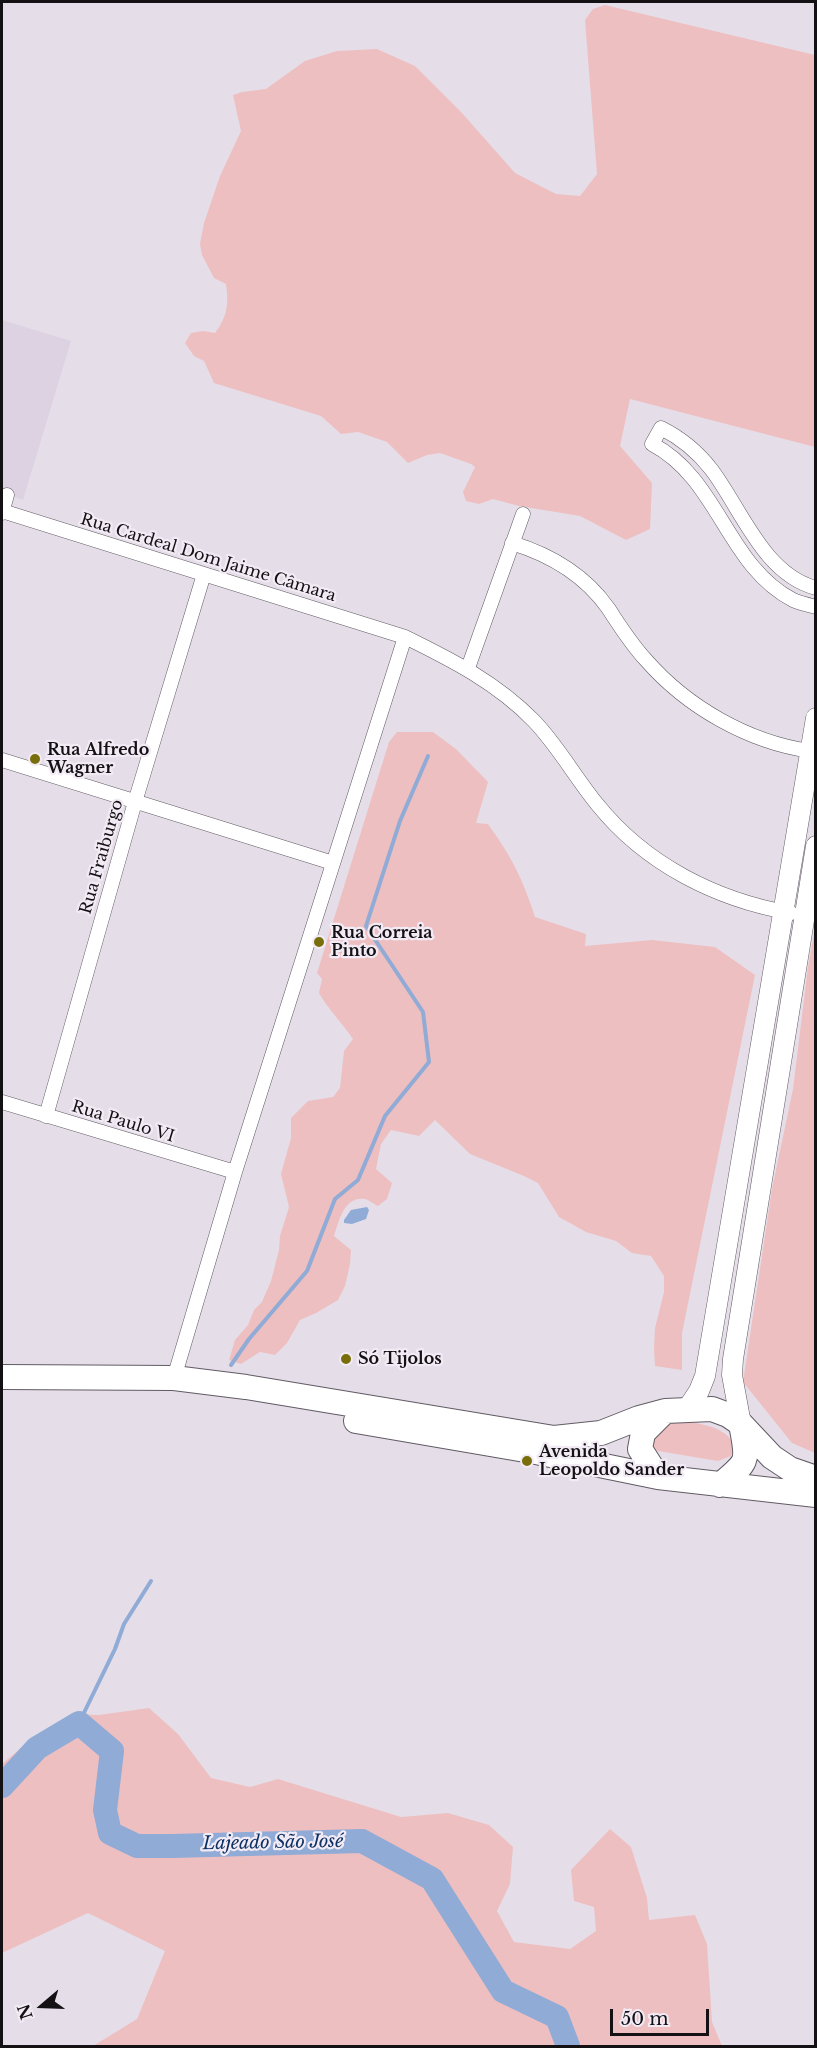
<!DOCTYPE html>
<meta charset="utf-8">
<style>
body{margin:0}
#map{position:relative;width:817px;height:2048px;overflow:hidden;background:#e5dee8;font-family:"Libre Baskerville",serif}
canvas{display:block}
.frame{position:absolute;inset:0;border:3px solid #141115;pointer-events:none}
.north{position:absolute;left:12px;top:1976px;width:60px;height:60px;-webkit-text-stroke:4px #f2ebf5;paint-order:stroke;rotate:251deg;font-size:16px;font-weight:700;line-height:24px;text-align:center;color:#141115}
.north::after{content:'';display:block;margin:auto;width:21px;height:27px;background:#141115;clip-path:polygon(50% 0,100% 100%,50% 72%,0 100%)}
.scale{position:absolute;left:610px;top:2009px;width:99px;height:27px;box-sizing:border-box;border:3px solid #141115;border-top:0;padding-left:8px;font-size:18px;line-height:21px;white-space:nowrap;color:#141115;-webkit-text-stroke:4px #f2ebf5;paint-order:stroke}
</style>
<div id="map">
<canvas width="817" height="2048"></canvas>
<div class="frame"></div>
<div class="north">N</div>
<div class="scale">50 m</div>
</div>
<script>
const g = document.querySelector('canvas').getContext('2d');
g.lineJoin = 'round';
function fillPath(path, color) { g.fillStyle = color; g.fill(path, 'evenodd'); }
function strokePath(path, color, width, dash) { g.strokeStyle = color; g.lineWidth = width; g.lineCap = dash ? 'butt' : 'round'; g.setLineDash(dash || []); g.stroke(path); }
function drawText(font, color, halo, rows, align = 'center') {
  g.font = font + ' "Libre Baskerville",serif'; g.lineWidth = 4.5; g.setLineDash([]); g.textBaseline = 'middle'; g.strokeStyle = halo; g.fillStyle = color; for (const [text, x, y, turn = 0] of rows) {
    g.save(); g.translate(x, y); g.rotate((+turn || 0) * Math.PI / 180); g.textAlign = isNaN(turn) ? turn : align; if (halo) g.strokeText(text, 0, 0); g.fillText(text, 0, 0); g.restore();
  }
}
fillPath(new Path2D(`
 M 2,320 L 71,341 L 23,500 L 2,493 Z`), '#ddd2e2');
fillPath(new Path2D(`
 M 605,5 L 815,55 L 815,447 L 630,399 L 620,446 L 652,483 L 650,529 L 626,540 L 580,516 L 519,506 L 493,499 L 479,504 L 466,501 L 463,492 L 475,467 L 471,464 L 440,453 L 427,455 L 408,463 L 387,442 L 358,432 L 341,434 L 321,416 L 214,383 L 204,361 L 194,356 L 185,343 L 191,333 L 203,331 L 215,333 C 227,317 229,305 226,284 L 214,278 L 202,255 L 200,244 L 204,223 L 220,176 L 241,131 L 233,95 L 242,92 L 266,89 L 305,61 L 337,51 L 377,49 L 415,66 L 462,113 L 515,173 L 556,194 L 580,196 L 597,174 L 585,20 L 593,9 Z
 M 397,732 L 433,732 L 456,749 L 488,782 L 476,823 L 488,824 C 511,856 523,879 535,917 L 586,934 L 585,946 L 652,940 L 715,947 L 755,975 L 682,1333 L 682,1370 L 655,1366 L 654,1350 L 655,1328 L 664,1292 L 664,1276 L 651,1256 L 632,1253 L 616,1241 L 586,1232 L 559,1217 L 538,1183 L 524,1176 L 470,1154 L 435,1120 L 419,1136 L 391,1130 L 381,1144 L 376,1169 L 392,1183 L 387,1199 L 378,1206 C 374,1204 369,1200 365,1199 C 344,1196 339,1221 334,1236 L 351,1250 L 350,1264 L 345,1286 L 338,1300 L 316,1313 L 300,1320 L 287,1343 L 275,1355 L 260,1352 L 241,1364 L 229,1360 L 235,1340 L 248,1325 L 254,1310 L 262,1302 L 271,1281 L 279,1250 L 280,1236 L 289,1207 L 281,1174 L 291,1138 L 291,1118 L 308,1101 L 333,1097 L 340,1088 L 344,1051 L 353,1039 C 342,1023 328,1009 319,993 L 322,979 L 317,973 L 389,742 Z
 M 815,928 L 815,1453 L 792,1443 L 743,1382 L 772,1189 L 793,1089 L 808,967 Z
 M 670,1421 C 688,1420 745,1427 731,1456 L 718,1461 L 658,1451 L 652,1447 L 654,1436 Z
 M 149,1708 L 178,1734 L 211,1778 L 250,1787 L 278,1779 L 401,1817 L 448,1813 L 489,1825 L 513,1847 L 510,1884 L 497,1911 L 514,1942 L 570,1949 L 596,1931 L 594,1907 L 574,1901 L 571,1870 L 610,1829 L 631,1847 L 647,1898 L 649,1920 L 695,1915 L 707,1944 L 712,2022 L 722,2046 L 93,2046 L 137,2019 L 165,1951 L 88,1913 L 2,1953 L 2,1764 L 34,1737 L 72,1714 L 99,1715 Z`), '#eebfc1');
fillPath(new Path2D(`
 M 367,1207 L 369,1210 L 366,1219 L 352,1224 L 344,1223 L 344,1220 L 351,1210 Z`), '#8fabd6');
strokePath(new Path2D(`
 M 231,1365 L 249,1339 L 307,1271 L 335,1199 L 358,1180 L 385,1116 L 429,1062 L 423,1012 L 366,926 L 400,821 L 428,756
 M 79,1723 L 115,1649 L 124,1624 L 151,1581`), '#8fabd6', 4);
strokePath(new Path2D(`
 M 2,1786 L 37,1748 L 79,1723 L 112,1751 L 105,1810 L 110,1833 L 137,1846 L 172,1846 L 362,1841 L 432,1879 L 503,1991 L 557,2017 L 568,2046`), '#8fabd6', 24);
const street = new Path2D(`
 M 2,511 L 405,637 C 452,660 497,683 534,721 C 558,746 575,777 597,804 C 645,864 716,900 791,913
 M 2,513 L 7,495
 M 512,543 C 551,555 584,574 608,608 C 620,626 631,644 646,660 C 687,707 748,742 810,751
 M 816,588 C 763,574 741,508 711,469 C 697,451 681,438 661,428 L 652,444 C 719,479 727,566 793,600 C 800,603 808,605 816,607
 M 468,668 L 523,514
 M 2,760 L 333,863
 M 2,1102 L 235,1172
 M 46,1116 L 135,802 L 204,574
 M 174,1378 L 235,1172 L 405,637`);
const secondary = new Path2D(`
 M 687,1409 L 699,1391 L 705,1376 L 816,718
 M 741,1424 L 732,1375 L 733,1359 L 816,846`);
const highway = new Path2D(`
 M 2,1377 L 174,1378 L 246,1387 L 554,1438 L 601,1433 L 639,1418 L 665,1411 L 712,1409 L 728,1415 L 741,1424 L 772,1457 L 790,1469 L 816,1478
 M 356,1421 L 531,1451 L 658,1477 L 816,1495
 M 658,1477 L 640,1449 L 643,1433 L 664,1412
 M 720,1485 C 750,1460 748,1462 741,1424`);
strokePath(street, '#615b64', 15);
strokePath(secondary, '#615b64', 21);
strokePath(highway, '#615b64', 26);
strokePath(street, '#fff', 14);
strokePath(secondary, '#fff', 20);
strokePath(highway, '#fff', 24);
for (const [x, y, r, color] of [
 [35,759,6,"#786e0c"],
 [319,942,6,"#786e0c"],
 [346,1359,6,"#786e0c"],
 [527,1461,6,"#786e0c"]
]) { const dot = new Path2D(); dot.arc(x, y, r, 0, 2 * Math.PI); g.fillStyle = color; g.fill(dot); strokePath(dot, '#f2ebf5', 2); }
drawText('16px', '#141115', '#f2ebf5', [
 ["Rua Cardeal Dom Jaime Câmara",208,558,17],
 ["Rua Fraiburgo",102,857,-74],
 ["Rua Paulo VI",123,1122,17]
]);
drawText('bold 16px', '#141115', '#f2ebf5', [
 ["Rua Alfredo",47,750],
 ["Wagner",47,768],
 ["Rua Correia",331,933],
 ["Pinto",331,951],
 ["Só Tijolos",358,1359],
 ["Avenida",539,1452],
 ["Leopoldo Sander",539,1470]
], 'left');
drawText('italic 18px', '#0c3164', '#f2ebf5', [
 ["Lajeado São José",273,1843,-1]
]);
</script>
